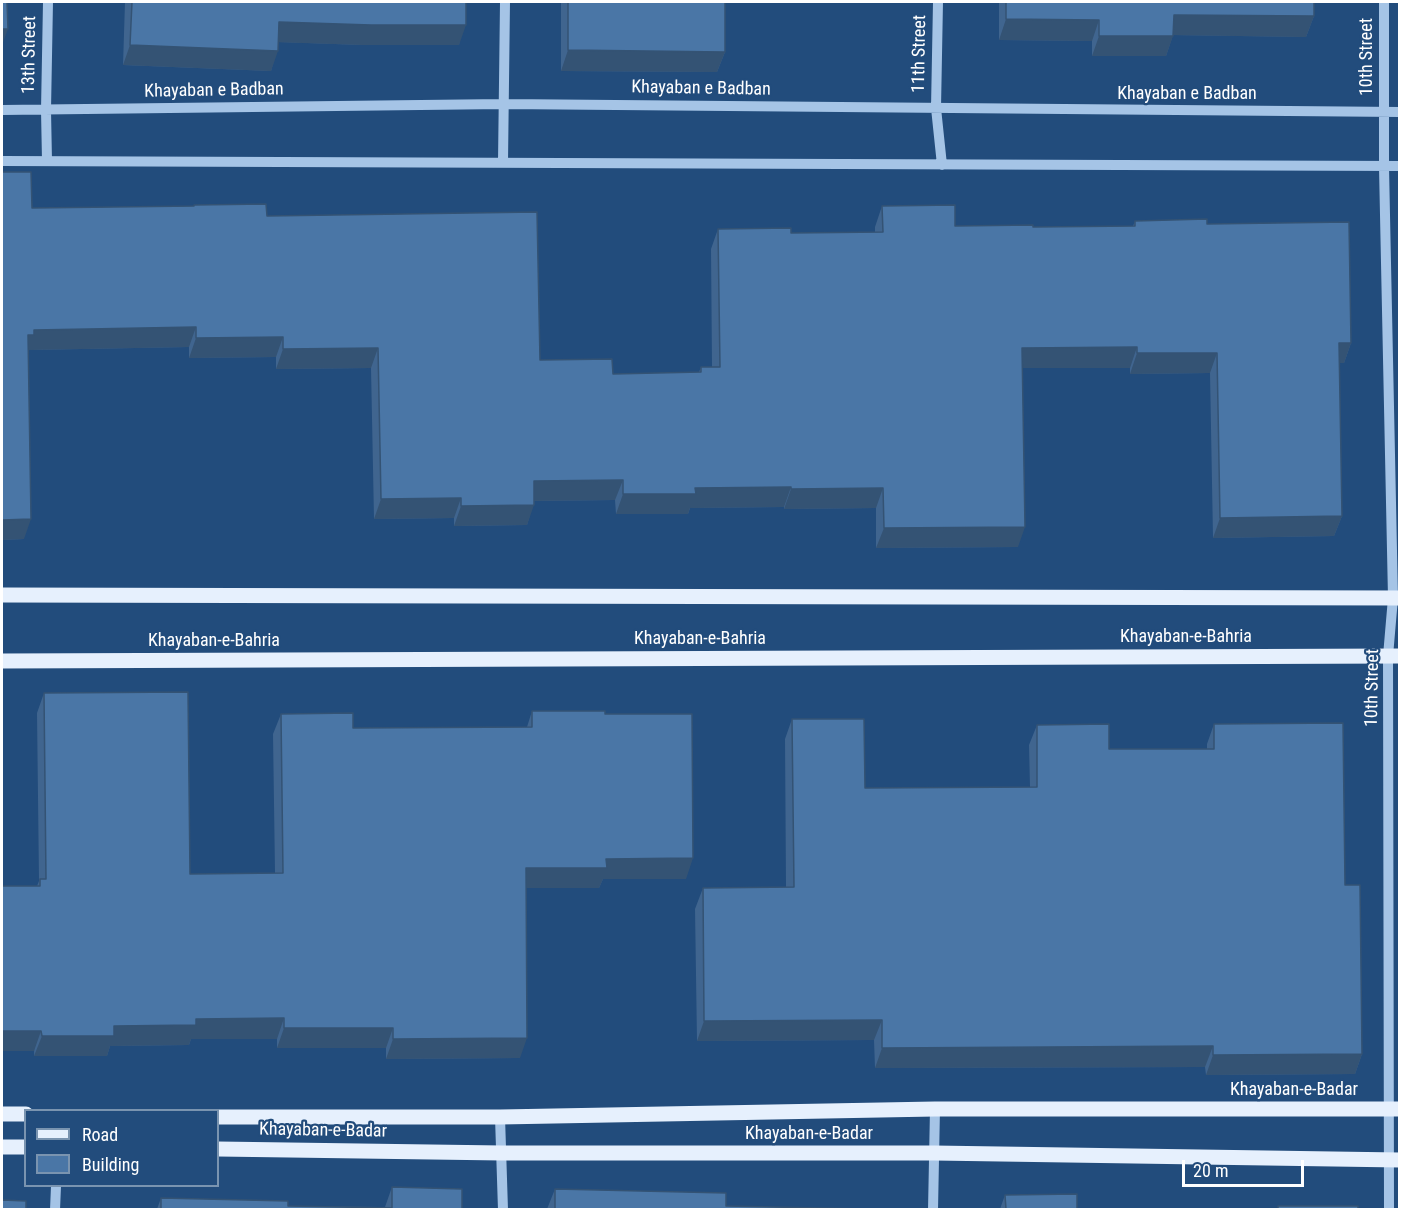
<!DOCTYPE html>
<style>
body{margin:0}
#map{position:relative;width:1401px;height:1211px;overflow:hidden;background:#224c7c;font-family:"Roboto Condensed",sans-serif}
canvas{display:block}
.frame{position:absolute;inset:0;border:3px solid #fff;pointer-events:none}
.legend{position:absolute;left:24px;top:1109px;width:195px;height:78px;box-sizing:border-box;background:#224c7c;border:2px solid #7a94b0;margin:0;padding:8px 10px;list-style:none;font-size:18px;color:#fff}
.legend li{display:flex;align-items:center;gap:12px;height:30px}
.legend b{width:30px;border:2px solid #7a94b0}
.scale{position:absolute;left:1182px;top:1160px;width:122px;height:27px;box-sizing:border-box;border:3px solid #fff;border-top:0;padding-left:8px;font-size:18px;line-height:21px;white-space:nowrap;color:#fff;-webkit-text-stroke:4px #224c7c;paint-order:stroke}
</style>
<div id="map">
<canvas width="1401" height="1211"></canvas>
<div class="frame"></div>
<ul class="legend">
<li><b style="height:8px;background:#e6f0fd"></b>Road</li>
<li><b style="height:16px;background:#4a76a6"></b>Building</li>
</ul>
<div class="scale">20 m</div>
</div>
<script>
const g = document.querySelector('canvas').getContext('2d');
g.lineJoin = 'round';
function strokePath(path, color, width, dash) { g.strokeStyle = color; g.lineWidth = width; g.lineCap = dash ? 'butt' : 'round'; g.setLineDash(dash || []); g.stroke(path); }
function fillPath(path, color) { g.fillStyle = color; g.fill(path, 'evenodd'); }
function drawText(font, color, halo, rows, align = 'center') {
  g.font = font + ' "Roboto Condensed",sans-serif'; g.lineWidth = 4.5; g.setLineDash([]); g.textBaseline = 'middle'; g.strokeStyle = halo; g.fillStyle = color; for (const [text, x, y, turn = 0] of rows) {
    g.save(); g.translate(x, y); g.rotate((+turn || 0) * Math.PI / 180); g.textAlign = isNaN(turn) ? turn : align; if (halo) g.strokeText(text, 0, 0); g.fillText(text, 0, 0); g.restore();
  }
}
strokePath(new Path2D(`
 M 938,2 L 936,108 L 942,165
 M 1384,2 L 1384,167 L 1393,598 L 1388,656 L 1389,1210
 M 2,110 L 504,104 L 1400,112
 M 2,161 L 1400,166
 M 47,161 L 46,110 L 48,2
 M 503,162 L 505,2
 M 500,1117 L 503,1210
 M 55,1210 L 56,1186
 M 933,1210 L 935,1109`), '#a5c4e6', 10);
strokePath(new Path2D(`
 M 2,595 L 1400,598
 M 2,661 L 1400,656
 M 2,1114 L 26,1114
 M 218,1117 L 500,1117 L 935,1109 L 1400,1109
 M 2,1147 L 26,1147
 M 218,1149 L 502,1153 L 934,1153 L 1400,1160`), '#e6f0fd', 15);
fillPath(new Path2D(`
 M 125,2 L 466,2 L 459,45 L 363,45 L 279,42 L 271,71 L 123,65 Z
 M 561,2 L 725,2 L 725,52 L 717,72 L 561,71 Z
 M 999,2 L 1314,2 L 1314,16 L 1306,37 L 1173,35 L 1166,56 L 1092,56 L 1092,41 L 999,40 Z
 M 882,206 L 955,226 L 1033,227 L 1133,226 L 1135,221 L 1207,224 L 1351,343 L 1344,363 L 1339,363 L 1342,516 L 1334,536 L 1213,538 L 1210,373 L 1130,374 L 1130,368 L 1023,368 L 1018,547 L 876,548 L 876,508 L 784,509 L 784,507 L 690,508 L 688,514 L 616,514 L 615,500 L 534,501 L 527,525 L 454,526 L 454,518 L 374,519 L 371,368 L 276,369 L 276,357 L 189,358 L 189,347 L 29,350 L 24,539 L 2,540 L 32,208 L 267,216 L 540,360 L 613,374 L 699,372 L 701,367 L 712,367 L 711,249 L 718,229 L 791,233 L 875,232 L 875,227 Z
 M 44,693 L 190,874 L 275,873 L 273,734 L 281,714 L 353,728 L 527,727 L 532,711 L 605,714 L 686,879 L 603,879 L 599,888 L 526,888 L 520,1058 L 386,1059 L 386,1048 L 277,1048 L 277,1039 L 191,1039 L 189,1045 L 110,1046 L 107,1056 L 34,1056 L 37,886 L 39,881 L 37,713 Z
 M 792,719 L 865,788 L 1030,787 L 1029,745 L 1037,725 L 1109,749 L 1207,749 L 1207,744 L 1214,724 L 1345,885 L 1362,1054 L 1355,1074 L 1206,1075 L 1205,1067 L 875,1068 L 874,1040 L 697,1041 L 695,909 L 703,888 L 786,887 L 785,739 Z
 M 392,1187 L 462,1209 L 157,1209 L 161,1198 L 288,1206 L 385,1207 Z
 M 555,1189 L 726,1206 L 869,1209 L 547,1209 Z
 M 1005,1195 L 1077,1209 L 1000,1209 Z`), '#40658f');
fillPath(new Path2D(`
 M 1174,15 L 1314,16 L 1306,37 L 1166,35 Z
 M 1006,19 L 1099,20 L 1092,41 L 999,40 Z
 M 279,22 L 466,25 L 459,45 L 363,45 L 272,42 Z
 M 2,29 L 8,29 L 2,45 Z
 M 1099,36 L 1173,36 L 1166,56 L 1092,56 Z
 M 130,45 L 278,51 L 271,71 L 123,65 Z
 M 568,50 L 725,52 L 717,72 L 561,71 Z
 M 196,327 L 189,347 L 29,350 L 27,355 L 28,335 L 34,330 Z
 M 283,337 L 276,357 L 189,358 L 196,338 Z
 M 1339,343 L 1351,343 L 1344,363 L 1332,363 Z
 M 1137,347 L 1130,368 L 1015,368 L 1022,348 Z
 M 378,348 L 371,368 L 276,369 L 283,349 Z
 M 1137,353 L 1217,353 L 1210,373 L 1130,374 Z
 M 623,480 L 615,500 L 527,501 L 534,481 Z
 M 791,487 L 784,507 L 690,508 L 688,514 L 616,514 L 623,494 L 695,488 Z
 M 883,488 L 876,508 L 784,509 L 791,489 Z
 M 461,498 L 454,518 L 374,519 L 381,499 Z
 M 534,505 L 527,525 L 454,526 L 461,506 Z
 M 1342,516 L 1334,536 L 1213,538 L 1220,518 Z
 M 31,519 L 24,539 L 2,540 L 2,520 Z
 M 1025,527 L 1018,547 L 876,548 L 884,528 Z
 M 693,858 L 686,879 L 603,879 L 599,888 L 518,888 L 526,868 L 606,859 Z
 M 284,1018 L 277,1039 L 191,1039 L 189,1045 L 110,1046 L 107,1056 L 34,1056 L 42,1036 L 114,1026 L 196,1019 Z
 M 882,1020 L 874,1040 L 697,1041 L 704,1021 Z
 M 284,1028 L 393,1028 L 386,1048 L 277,1048 Z
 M 2,1031 L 41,1031 L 34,1051 L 2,1051 Z
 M 527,1038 L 520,1058 L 386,1059 L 393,1039 Z
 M 1213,1046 L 1205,1067 L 875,1068 L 882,1048 Z
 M 1362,1054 L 1355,1074 L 1206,1075 L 1213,1055 Z`), '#345374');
const building = new Path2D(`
 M 2,2 L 7,2 L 8,29 L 2,29 Z
 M 132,2 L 466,2 L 466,25 L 371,25 L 279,22 L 278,51 L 130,45 Z
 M 568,2 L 725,2 L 725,52 L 568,50 Z
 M 1006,2 L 1314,2 L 1314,16 L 1174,15 L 1173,36 L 1099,36 L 1099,20 L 1006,19 Z
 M 2,172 L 31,172 L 32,208 L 194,206 L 194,205 L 266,204 L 267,216 L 537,212 L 540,360 L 612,359 L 613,374 L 701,372 L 701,367 L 720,367 L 718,229 L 791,228 L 791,233 L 883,232 L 882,206 L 955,205 L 955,226 L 1033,225 L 1033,227 L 1135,226 L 1135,221 L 1207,219 L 1207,224 L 1349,222 L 1351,343 L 1339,343 L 1342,516 L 1220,518 L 1217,353 L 1137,353 L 1137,347 L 1022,348 L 1025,527 L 884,528 L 883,488 L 791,489 L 791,487 L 695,488 L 696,494 L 623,494 L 623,480 L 534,481 L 534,505 L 461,506 L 461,498 L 381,499 L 378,348 L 283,349 L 283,337 L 196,338 L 196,327 L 34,330 L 34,335 L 28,335 L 31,519 L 2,520 Z
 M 188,692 L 190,874 L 283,873 L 281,714 L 353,713 L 353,728 L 532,727 L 532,711 L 605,711 L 605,714 L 692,714 L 693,858 L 606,859 L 607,868 L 526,868 L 527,1038 L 393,1039 L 393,1028 L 284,1028 L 284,1018 L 196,1019 L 196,1025 L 114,1026 L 114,1036 L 42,1036 L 41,1031 L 2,1031 L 2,886 L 40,886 L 40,879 L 46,879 L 44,693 Z
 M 792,719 L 864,719 L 865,788 L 1037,787 L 1037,725 L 1109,724 L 1109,749 L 1214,749 L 1214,724 L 1343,723 L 1345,885 L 1360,885 L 1362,1054 L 1213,1055 L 1213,1046 L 882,1048 L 882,1020 L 704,1021 L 703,888 L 794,887 Z
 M 392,1187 L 462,1189 L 462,1209 L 161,1209 L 161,1198 L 288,1201 L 288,1206 L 392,1208 Z
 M 555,1189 L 726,1193 L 726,1206 L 869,1209 L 555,1209 Z
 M 1077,1194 L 1077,1209 L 1006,1209 L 1005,1195 Z
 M 2,1200 L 26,1201 L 26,1209 L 2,1209 Z
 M 1278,1206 L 1358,1206 L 1358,1209 L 1278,1209 Z`);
fillPath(building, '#4a76a6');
strokePath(building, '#345374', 1.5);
drawText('18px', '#fff', '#224c7c', [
 ["11th Street",920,54,-89],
 ["13th Street",30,55,-89],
 ["10th Street",1367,57,-90],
 ["Khayaban e Badban",701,89,1],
 ["Khayaban e Badban",214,91,-1],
 ["Khayaban e Badban",1187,94],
 ["Khayaban-e-Bahria",1186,637],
 ["Khayaban-e-Bahria",700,639],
 ["Khayaban-e-Bahria",214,641],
 ["10th Street",1373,688,-89],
 ["Khayaban-e-Badar",1294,1090],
 ["Khayaban-e-Badar",323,1131,1],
 ["Khayaban-e-Badar",809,1134]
]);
</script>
